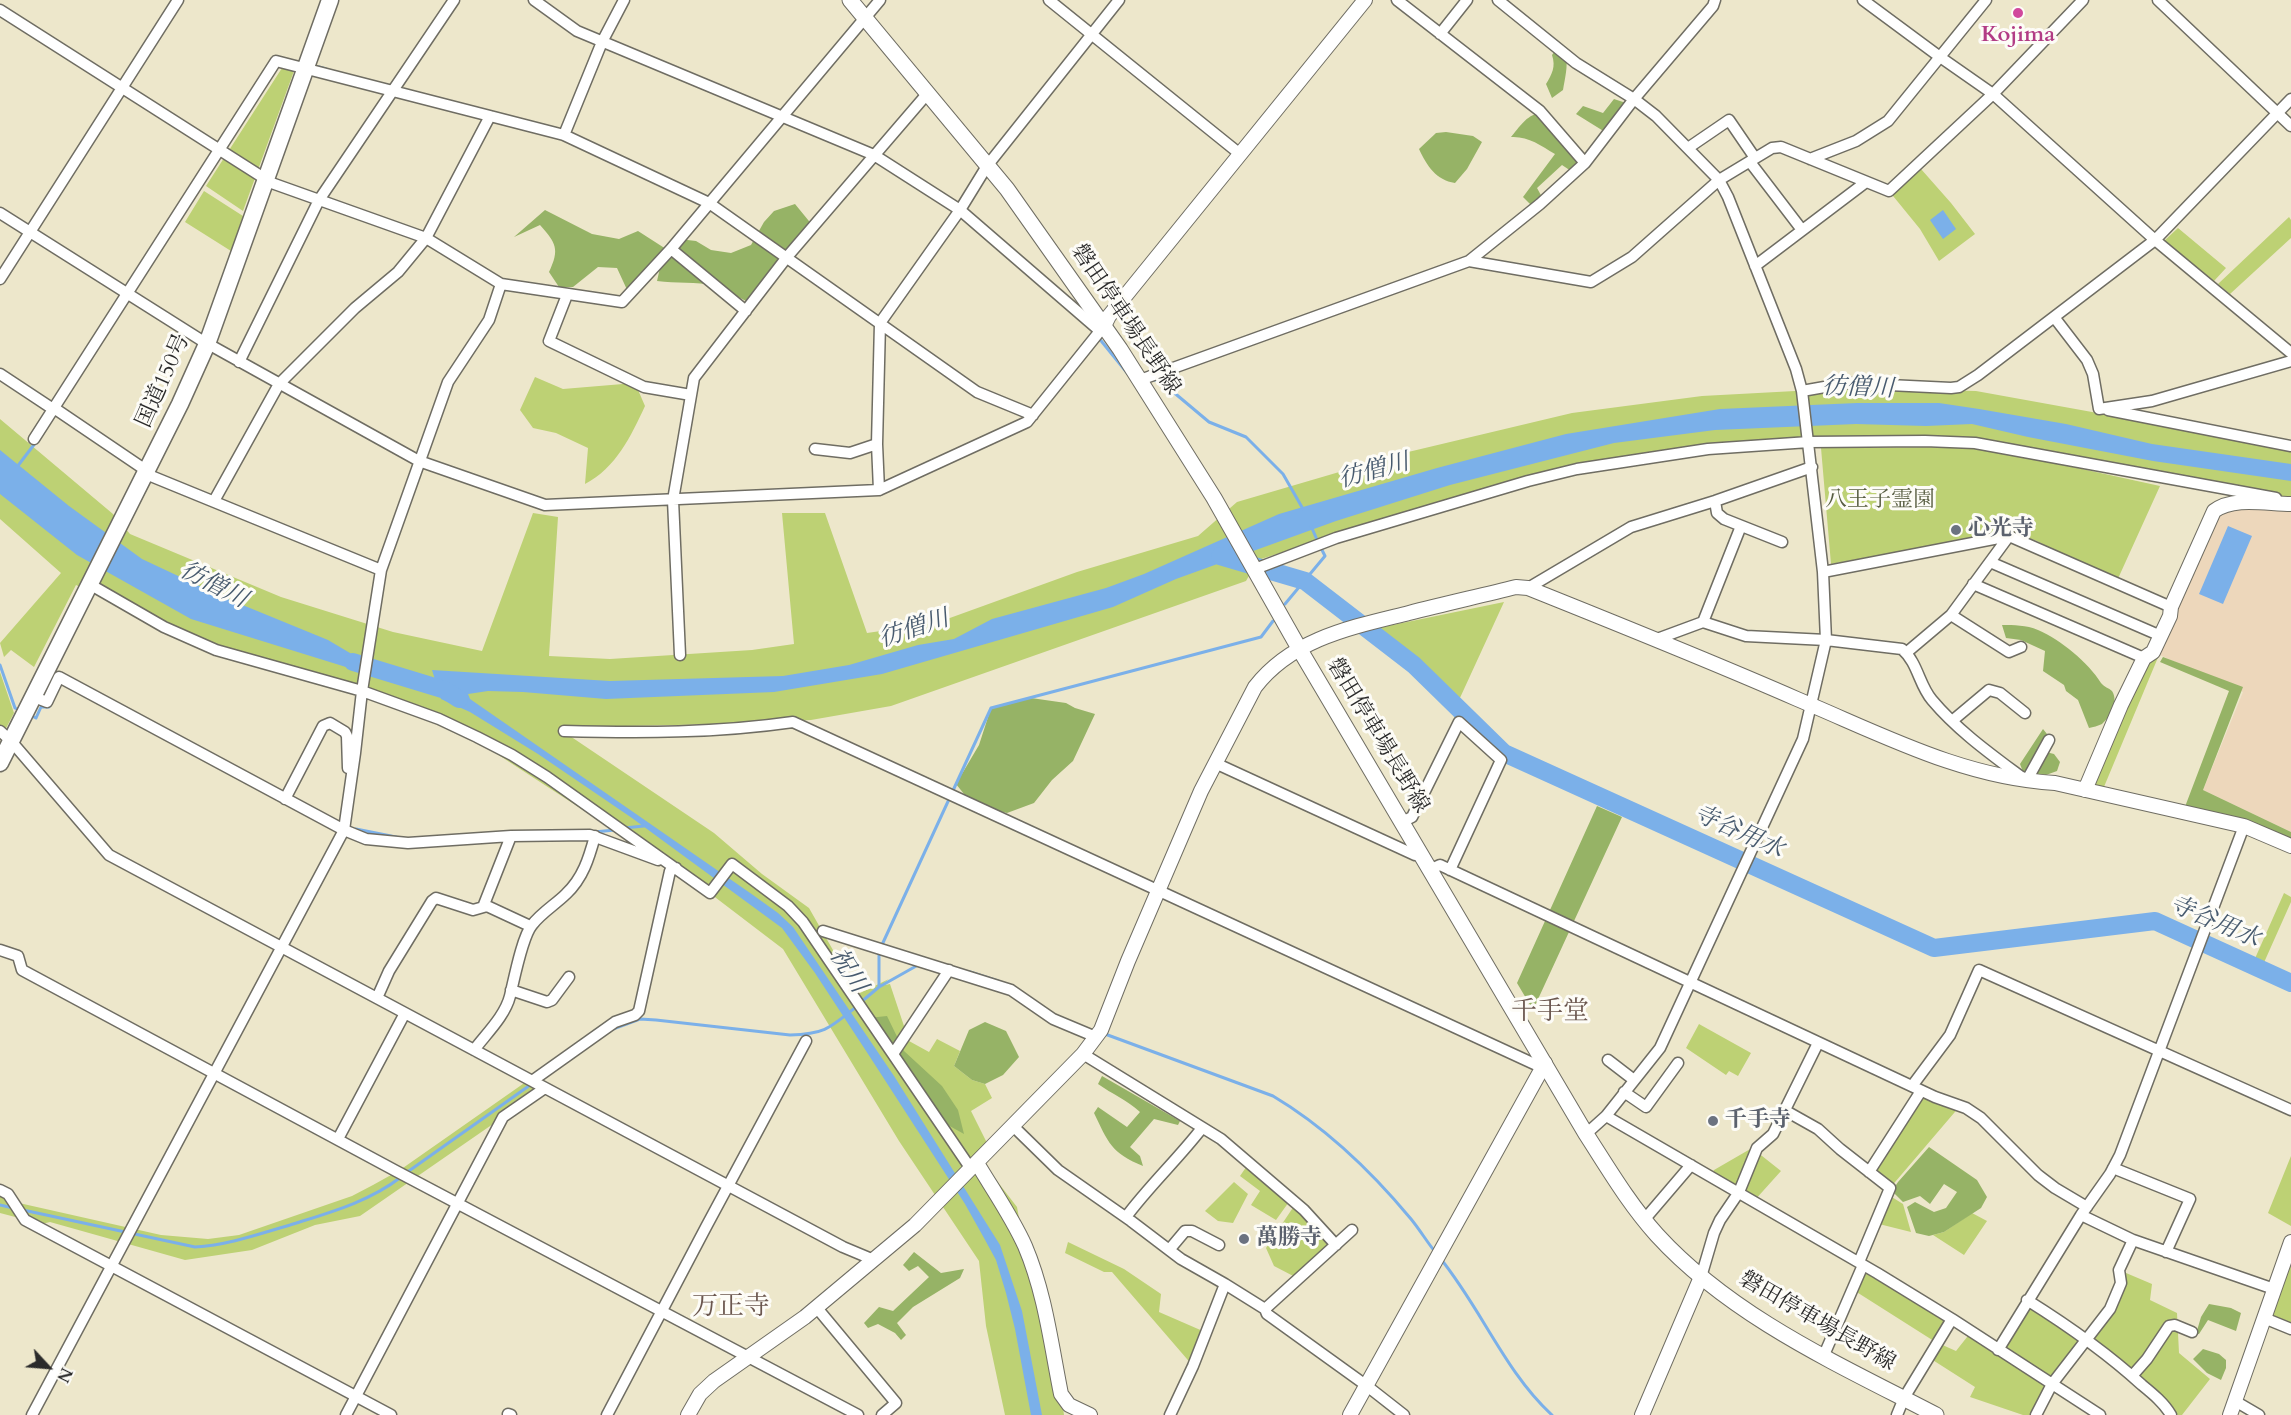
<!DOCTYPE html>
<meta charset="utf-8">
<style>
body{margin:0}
#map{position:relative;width:2291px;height:1415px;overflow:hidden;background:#ede7cb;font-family:Cardo,serif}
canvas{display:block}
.north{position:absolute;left:18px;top:1337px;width:60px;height:60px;-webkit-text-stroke:4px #fdfcf7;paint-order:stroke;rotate:116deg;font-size:16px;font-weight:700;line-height:24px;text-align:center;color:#2b2b2b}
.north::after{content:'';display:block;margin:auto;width:21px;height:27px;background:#2b2b2b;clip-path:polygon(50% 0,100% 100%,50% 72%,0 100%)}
</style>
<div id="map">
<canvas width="2291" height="1415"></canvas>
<div class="north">N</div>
</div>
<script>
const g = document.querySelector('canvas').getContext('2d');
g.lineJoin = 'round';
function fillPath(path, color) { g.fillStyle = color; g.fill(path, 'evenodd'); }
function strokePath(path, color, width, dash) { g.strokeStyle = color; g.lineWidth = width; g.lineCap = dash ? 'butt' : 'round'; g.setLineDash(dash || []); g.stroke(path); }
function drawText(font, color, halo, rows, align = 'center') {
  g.font = font + ' Cardo,"Noto Serif JP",serif'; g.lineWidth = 6; g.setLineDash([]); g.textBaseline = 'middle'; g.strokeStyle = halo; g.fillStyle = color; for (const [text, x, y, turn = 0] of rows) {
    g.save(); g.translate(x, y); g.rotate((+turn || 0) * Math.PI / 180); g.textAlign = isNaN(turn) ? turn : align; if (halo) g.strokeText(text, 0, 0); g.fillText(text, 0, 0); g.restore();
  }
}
fillPath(new Path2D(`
 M 2268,504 L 2291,507 L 2291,832 L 2203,790 L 2243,692 L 2153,652 L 2214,511 Z`), '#edd7bb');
fillPath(new Path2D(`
 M 282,68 L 294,71 L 243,211 L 206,186 Z
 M 1921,169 L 1951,203 L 1975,234 L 1939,261 L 1920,229 L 1889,191 Z
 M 204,191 L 243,216 L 231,251 L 185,222 Z
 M 2289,217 L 2291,220 L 2291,238 L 2230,294 L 2218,284 Z
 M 2178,228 L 2226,268 L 2214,281 L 2164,241 Z
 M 535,377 L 563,389 L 635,383 L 645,406 C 631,436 616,468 585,484 L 588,448 L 556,433 L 533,428 L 520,410 Z
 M 1851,388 L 1976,391 L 2291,448 L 2291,499 L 1995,450 L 2160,486 L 2116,583 L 2037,541 L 2009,531 L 1831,564 L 1821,448 L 1952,447 L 1847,440 L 1717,448 L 1577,469 L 1405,513 L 1258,560 L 1246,581 L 891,706 L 811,720 L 725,724 L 575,727 L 564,732 L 714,833 L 762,874 L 809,908 L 858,994 L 889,979 L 880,986 L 890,984 L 909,1041 L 929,1052 L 937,1039 L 960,1051 L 954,1066 L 972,1080 L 985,1084 L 992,1098 L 971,1111 L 988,1145 L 980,1159 L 1017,1207 L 1024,1245 L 1061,1394 L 1064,1415 L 1005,1415 L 986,1326 L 979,1261 L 899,1141 L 783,949 L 703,888 L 434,713 L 184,637 L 76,585 L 34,667 L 11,650 L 4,657 L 0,643 L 61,573 L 0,519 L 0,419 L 113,514 L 130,534 L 281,597 L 393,632 L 482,651 L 533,513 L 558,517 L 549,656 L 610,659 L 752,650 L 794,644 L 782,513 L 825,513 L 867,633 L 936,623 L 1077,572 L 1198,536 L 1237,502 L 1404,453 L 1572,413 L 1702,396 Z
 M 1504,602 L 1459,700 L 1378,628 Z
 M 2153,652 L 2159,655 L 2101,794 L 2085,790 Z
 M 0,672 L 14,713 L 3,734 L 0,731 Z
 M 2284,893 L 2291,897 L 2291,902 L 2262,967 L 2253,963 Z
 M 1699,1024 L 1751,1053 L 1738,1076 L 1729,1071 L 1726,1075 L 1686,1048 Z
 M 530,1079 L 545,1088 L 360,1216 L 315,1225 L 252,1250 L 185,1260 L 50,1222 L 42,1224 L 0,1213 L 0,1192 L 19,1203 L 161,1235 L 208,1239 L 239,1235 L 352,1196 L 373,1185 L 400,1170 Z
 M 1921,1091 L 1960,1106 L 1890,1188 L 1869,1172 Z
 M 1752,1148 L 1781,1171 L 1754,1201 L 1735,1188 L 1710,1176 L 1714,1170 Z
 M 2291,1156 L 2291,1226 L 2268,1213 Z
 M 1249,1163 L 1291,1199 L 1276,1220 L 1251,1205 L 1260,1191 L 1240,1176 Z
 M 1234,1182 L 1248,1194 L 1233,1223 L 1218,1221 L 1205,1211 Z
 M 1887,1194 L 1903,1204 L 1911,1232 L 1875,1223 Z
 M 1296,1203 L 1336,1245 L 1299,1279 L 1274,1266 L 1266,1248 Z
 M 1972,1213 L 1987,1221 L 1964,1255 L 1933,1235 L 1944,1232 Z
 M 1068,1242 L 1124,1269 L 1161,1294 L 1159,1312 L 1205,1332 L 1193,1366 L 1112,1272 L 1104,1272 L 1065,1253 Z
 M 2291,1258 L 2291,1328 L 2266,1314 Z
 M 1864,1265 L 1952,1319 L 1938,1343 L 1956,1351 L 1971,1332 L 1998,1349 L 2027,1300 L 2087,1340 L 2118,1294 L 2119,1270 L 2152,1284 L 2150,1300 L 2177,1313 L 2179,1353 L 2210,1379 L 2182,1415 L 2178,1415 L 2086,1340 L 2052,1384 L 2036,1415 L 2023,1415 L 1970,1397 L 1975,1387 L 1928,1357 L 1937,1343 L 1855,1291 Z`), '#bdd174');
fillPath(new Path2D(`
 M 1555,51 L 1566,55 C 1568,67 1565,78 1563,90 L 1552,98 L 1546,84 C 1552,74 1556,67 1552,55 Z
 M 1614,99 L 1626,103 L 1605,132 L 1576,114 L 1583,106 L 1603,113 Z
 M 1540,113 L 1580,162 L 1571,171 L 1562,165 L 1537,188 L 1542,197 L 1531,205 L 1523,197 L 1555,154 C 1540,145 1528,136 1511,137 C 1519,128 1526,115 1540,113 Z
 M 1446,132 L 1473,136 L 1482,142 L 1467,169 L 1455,183 C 1436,180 1427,166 1419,149 L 1436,133 Z
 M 795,204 L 813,226 L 759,293 L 746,301 C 736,296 725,289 715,286 C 696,281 676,284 657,281 L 662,259 L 679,239 L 696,241 L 711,250 L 731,253 L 751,245 L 764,222 L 774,211 Z
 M 545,210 L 592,234 L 619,239 L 638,231 L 666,249 L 629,294 L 617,268 L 598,267 L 573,287 L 559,287 L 549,272 C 560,249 556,243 540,225 L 514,237 Z
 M 2002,625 C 2014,625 2026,625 2038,630 C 2061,640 2088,662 2101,683 C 2104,687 2109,688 2112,691 C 2119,702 2110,717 2102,724 C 2098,726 2093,727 2089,728 L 2078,700 L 2066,691 L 2064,685 L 2043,671 L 2045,651 L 2021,640 L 2006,638 Z
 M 2163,657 L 2243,687 L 2203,790 L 2291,832 L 2291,846 L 2183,812 L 2229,691 L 2160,662 Z
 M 1031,698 L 1066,703 L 1075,708 L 1095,714 L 1073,761 L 1052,780 L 1034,803 L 1007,813 L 972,804 L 956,784 L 979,745 L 991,708 Z
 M 2043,729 L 2047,734 L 2042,751 L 2054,754 L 2060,762 L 2057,771 L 2046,775 L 2023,772 L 2020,764 Z
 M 1597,806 L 1622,817 L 1533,1010 L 1517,983 Z
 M 887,1016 L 904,1051 L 942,1086 L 958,1110 L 964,1134 L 946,1124 L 868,1018 Z
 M 985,1022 L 1006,1031 L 1019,1057 L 1003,1075 L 985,1084 L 972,1080 L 954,1066 L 969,1030 Z
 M 1102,1076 L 1180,1121 L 1178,1125 L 1154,1119 L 1130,1147 L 1140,1156 L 1143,1166 C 1111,1153 1108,1142 1094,1113 L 1098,1107 L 1127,1127 L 1140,1112 C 1127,1100 1112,1094 1098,1084 Z
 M 1929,1147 L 1977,1180 L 1987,1197 L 1981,1208 L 1944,1232 L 1929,1236 L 1916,1233 L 1907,1207 L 1915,1202 L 1934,1212 L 1946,1208 L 1957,1192 L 1944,1184 L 1930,1204 L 1920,1196 L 1903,1202 L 1892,1191 L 1898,1182 Z
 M 914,1252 L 941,1273 L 964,1269 L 960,1278 L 913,1307 L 897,1323 L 906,1335 L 901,1340 L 895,1333 L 878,1324 L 868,1328 L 864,1323 L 879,1307 L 893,1311 L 929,1277 L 918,1266 L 909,1271 L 903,1265 Z
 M 2209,1304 L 2231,1308 L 2241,1313 L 2236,1331 L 2208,1320 L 2199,1334 L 2196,1334 L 2201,1317 Z
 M 2203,1349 L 2219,1354 L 2226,1360 L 2226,1368 L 2221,1380 L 2207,1373 L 2193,1359 Z`), '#96b366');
fillPath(new Path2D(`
 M 1943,210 L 1956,229 L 1943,239 L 1930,220 Z
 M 1857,403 L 1939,403 L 1979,409 L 2066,424 L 2152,444 L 2291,464 L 2291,481 L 2153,461 L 2028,437 L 1972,424 L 1926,426 L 1856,424 L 1715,430 L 1614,443 L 1450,485 L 1336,521 L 1176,579 L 1113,607 L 882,674 L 774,692 L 606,699 L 523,692 L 488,691 L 468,694 L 470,699 L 753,895 L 778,913 L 793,927 L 894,1076 L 1000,1245 L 1022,1311 L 1042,1415 L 1031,1415 L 1015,1329 L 1006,1293 L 996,1260 L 984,1238 L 965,1204 L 870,1057 L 815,973 L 782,928 L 632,818 L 538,754 L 470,712 L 441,699 L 432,670 L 610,681 L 783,676 L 849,665 L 918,645 L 954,639 L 992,619 L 1106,588 L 1144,574 L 1279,514 L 1437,468 L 1566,434 L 1720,409 Z
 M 0,450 L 69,506 L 142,559 L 223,597 L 328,640 L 404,685 L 191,619 L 77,555 L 0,494 Z
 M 2228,526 L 2252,536 L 2223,604 L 2199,594 Z`), '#7bb0e9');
strokePath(new Path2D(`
 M 319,67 L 326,69
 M 1098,337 L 1128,374
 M 1154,380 L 1159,380 L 1209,422 L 1246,437 L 1283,474 L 1303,509
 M 17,467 L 36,442
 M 1311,526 L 1318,542
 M 1285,604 L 1325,556 L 1321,548
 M 0,665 L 15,708 L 21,711
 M 30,715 L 36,718 L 41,707 L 49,707 L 50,704
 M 624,828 L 644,826
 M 356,829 L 396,837
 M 594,832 L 615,830
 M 881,947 L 991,708 L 1261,637 L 1273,621
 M 879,953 L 879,987
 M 970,972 L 998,981
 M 861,1002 L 879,987 L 918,965
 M 613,1029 L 640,1019 L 656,1020 L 790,1035 C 825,1034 830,1028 856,1007
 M 1105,1034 L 1273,1096 C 1325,1127 1372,1172 1411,1219 C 1420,1230 1427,1242 1436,1253
 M 406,1173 L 533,1083
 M 0,1205 L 13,1208
 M 23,1210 L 195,1247 C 228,1245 259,1234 290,1225 C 328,1213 369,1202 401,1177
 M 1440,1258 C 1481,1308 1505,1372 1552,1415`), '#7bb0e9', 3);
strokePath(new Path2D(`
 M 1220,556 L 1305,581 L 1414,665 L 1504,753 L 1934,948 L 2155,921 L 2291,983
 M 353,662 L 445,690 L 459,699`), '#7bb0e9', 18);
const minor = new Path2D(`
 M 534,0 L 577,31 L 874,155 L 960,210 L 1100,331
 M 1049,0 L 1240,154
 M 1397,0 L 1540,111 L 1585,163
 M 1498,0 L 1576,63 L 1634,99 L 1656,116 L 1719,180 L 1728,197 L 1796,369 L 1802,391 L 1823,572 L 1826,640 L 1803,739 L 1660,1048 L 1606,1116 L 1586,1134
 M 1863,0 L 1940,57 L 1993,94 L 2155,240 L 2291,353
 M 2158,0 L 2291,126
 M 0,10 L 267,180
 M 1440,34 L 1467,0
 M 564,135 L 602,42 L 624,0
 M 1688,148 L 1729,120 L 1755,158
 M 1810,159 L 1856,141 L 1888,121 L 1986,0
 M 1750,162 L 1802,230
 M 266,181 L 426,238 L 501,284 L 622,302 L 671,249 L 880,0
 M 0,213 L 201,340 L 419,461 L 545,505 L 879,490 L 1027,422 L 1104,326
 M 671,249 L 746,311
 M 1469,261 L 1540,204 L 1585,163 L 1634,99 L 1713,6 L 1715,0
 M 1755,266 L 1866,182
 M 0,279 L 178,0
 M 567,295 L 549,341 L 644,387 L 691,395
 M 2054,317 L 2087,360 L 2093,374 L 2099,409 L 2152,401 L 2291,361
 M 239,362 L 319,200 L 454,0
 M 0,374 L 53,409
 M 1140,380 L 1469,261 L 1591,282 L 1632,257 L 1719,180 L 1772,148 L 1781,147 L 1889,191 L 1993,94 L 2083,0
 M 1802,391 L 1847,383 L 1951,388 L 1959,387 L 1978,375 L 2155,240 L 2291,99
 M 54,408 L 147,471
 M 2108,410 L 2291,446
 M 34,439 L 276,61 L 564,135 L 709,203 L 977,392 L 1033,415
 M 815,449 L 850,453 L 877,444
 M 146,474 L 381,570
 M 879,490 L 877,444 L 880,323 L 960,210 L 987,166 L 1119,0
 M 214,501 L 279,384 L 355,308 L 398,272 L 426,238 L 490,116
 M 1715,501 L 1717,513 L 1724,519 L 1782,542
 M 1990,562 L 2161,636
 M 1255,569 L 1336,538 L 1528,481 L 1577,469 L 1708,449 L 1809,442 L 1925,441 L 1975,443 L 2276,498
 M 1823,572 L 2009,536 L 2171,607
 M 1973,584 L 2144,658
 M 91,585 L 164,627 L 216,650 L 362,691 L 439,719 L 477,737 L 512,755 L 547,777 L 710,893 L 732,864 L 788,906 L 803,922 L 971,1169
 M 1528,588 L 1631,527 L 1715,501 L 1812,467
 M 1951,615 L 2009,652 L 2021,647
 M 1703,622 L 1741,526
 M 1657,639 L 1703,622 L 1746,636 L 1826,640 L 1902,649 C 1918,663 1919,685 1932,700 C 1958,731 1992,755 2024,779
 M 1906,653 L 1951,615 L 2009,536
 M 680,655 L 673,500 L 694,378 L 787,257 L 927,94
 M 34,697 L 47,702 L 59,677 L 344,830 L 366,839 L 408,843 L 511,836 L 590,835 L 658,860
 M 1952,721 L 1989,690 L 2000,693 L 2025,713
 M 0,731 L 11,741 L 109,855 L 843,1247 L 874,1260
 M 564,731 C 641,733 717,733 793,722 L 1543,1068
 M 1215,763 L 1415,855 L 1421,852
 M 2027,780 L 2049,740
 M 285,799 L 323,726 L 330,723 L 345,732 L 347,736 L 348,768
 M 1402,822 L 1412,817 L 1459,722 L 1501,760 L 1450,870
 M 1431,869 L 1440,865 L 1935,1097 L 1966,1108 L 1981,1118 L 2038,1175 L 2055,1188 L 2087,1207
 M 483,907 L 511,836
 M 823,931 L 1011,990 L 1053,1019 L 1096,1037
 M 0,950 L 18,956 L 22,970 L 396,1171 L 858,1415
 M 511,990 L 547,1002 L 552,1000 L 569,977
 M 377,998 L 389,971 L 432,901 L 436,898 L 473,910 L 487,906 L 530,926
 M 474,1050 C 486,1034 505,1016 510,996 C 514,980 522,937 532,925 C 541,913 556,904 566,894 C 583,878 589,858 595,836
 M 893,1054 L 949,970
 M 1083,1054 L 1221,1139 L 1304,1210 L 1336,1245
 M 1608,1060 L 1634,1080
 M 532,1081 L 615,1022 L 635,1015 L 639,1011 L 670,871 L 676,868
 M 1912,1086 L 1950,1035 L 1979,970 L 2291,1110
 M 1624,1092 L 1646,1107 L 1678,1063
 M 1786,1111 L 1818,1129 L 1840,1149 L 1890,1188 L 1859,1262
 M 1606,1116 L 1877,1273 L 1952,1319 L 2100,1415
 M 1013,1126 L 1058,1170 L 1131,1221 L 1181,1259 L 1225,1284 L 1193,1366 L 1170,1415
 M 338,1139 L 405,1013
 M 2113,1168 L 2190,1199 L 2166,1252
 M 1869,1172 L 1921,1091
 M 0,1190 L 8,1194 L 25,1220 L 391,1415
 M 2081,1215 L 2133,1240 L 2274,1289
 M 1126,1217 C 1149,1186 1178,1159 1202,1128
 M 1644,1220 L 1691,1165
 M 1169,1250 L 1185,1231 L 1192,1231 L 1219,1245
 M 1701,1277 L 1714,1233 L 1720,1220 L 1739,1192 L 1757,1148 L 1773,1134 L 1818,1043
 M 1225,1284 L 1265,1309 L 1267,1314 L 1367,1386 L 1404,1415
 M 2027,1300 C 2067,1325 2107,1353 2142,1385 C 2153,1394 2164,1403 2171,1415
 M 817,1308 L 896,1403 L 882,1415
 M 1265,1309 L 1352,1230
 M 2264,1318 L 2291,1329
 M 1998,1350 L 2081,1215 L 2110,1174 L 2120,1155 L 2244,826
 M 1824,1355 L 1863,1265
 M 2132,1376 L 2147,1359 L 2169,1326 L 2175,1325 L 2192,1332
 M 2235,1401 L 2259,1415
 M 508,1414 L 511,1415
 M 32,1415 L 344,830 L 355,753 L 362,691 L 381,570 L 448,382 L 489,320 L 501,284
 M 346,1415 L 503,1117 L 545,1088
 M 607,1415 L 706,1227 L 806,1041
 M 1897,1415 L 1904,1398 L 1952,1319
 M 2036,1415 L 2052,1384 L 2110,1309 L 2121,1283 L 2119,1270 L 2133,1240`);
const tertiary = new Path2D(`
 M 1104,326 L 1109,316 L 1365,0
 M 2085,790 L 2121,705 L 2144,658 L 2153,652 L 2170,616 L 2171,607 L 2214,511 C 2234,496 2267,504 2291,504
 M 977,1163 C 993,1190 1012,1217 1025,1246 C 1045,1293 1051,1344 1061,1394 L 1069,1405 L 1090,1415
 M 688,1415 L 700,1394 L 714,1381 L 805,1317 L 915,1225 L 1083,1054 L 1101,1030 L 1128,961 L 1201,791 L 1255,687 C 1293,638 1353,627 1409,613 C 1444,604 1480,596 1516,587 L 1528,588 C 1618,624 1708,660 1797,699 C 1881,734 1963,778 2055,783 L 2244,826 L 2291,846
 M 1350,1415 L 1545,1063
 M 1642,1415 L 1701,1277
 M 2230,1415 L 2291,1242`);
const secondary = new Path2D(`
 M 850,0 L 1007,189 L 1120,349 L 1214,498 L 1300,650 L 1586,1134 C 1608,1168 1629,1204 1657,1235 C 1732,1317 1838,1364 1936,1415`);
const trunk = new Path2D(`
 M 0,763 L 180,404 L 207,344 L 330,0`);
strokePath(minor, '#6f6d63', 13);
strokePath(tertiary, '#6f6d63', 16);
strokePath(secondary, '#6f6d63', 17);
strokePath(trunk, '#6f6d63', 19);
strokePath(minor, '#fff', 10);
strokePath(tertiary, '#fff', 14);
strokePath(secondary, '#fff', 15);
strokePath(trunk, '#fff', 16);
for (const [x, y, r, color] of [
 [2018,13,6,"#d1479c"],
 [1956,530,6,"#6b7280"],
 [1713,1121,6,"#6b7280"],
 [1244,1239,6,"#6b7280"]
]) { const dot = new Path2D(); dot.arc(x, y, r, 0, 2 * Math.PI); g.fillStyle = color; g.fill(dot); strokePath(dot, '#fdfcf7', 2); }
drawText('bold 22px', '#b23c85', '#fdfcf7', [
 ["Kojima",2018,36]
]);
drawText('22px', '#2b2b2b', '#fdfcf7', [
 ["磐田停車場長野線",1125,320,56],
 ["国道150号",164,381,-66],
 ["磐田停車場長野線",1377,736,59],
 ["磐田停車場長野線",1817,1322,30]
]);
drawText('22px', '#575d41', '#fdfcf7', [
 ["八王子霊園",1880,501]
]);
drawText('bold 22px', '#5b616d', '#fdfcf7', [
 ["心光寺",1968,530],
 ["千手寺",1725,1121],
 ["萬勝寺",1256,1239]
], 'left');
drawText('italic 24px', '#475a6e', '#fdfcf7', [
 ["彷僧川",1858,389,2],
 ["彷僧川",1374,472,-15],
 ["彷僧川",213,586,27],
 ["彷僧川",914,630,-18],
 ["寺谷用水",1738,833,24],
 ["寺谷用水",2214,923,23],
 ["祝川",847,971,57]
]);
drawText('26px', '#6b574f', '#fdfcf7', [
 ["千手堂",1550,1013],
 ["万正寺",731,1308]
]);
</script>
